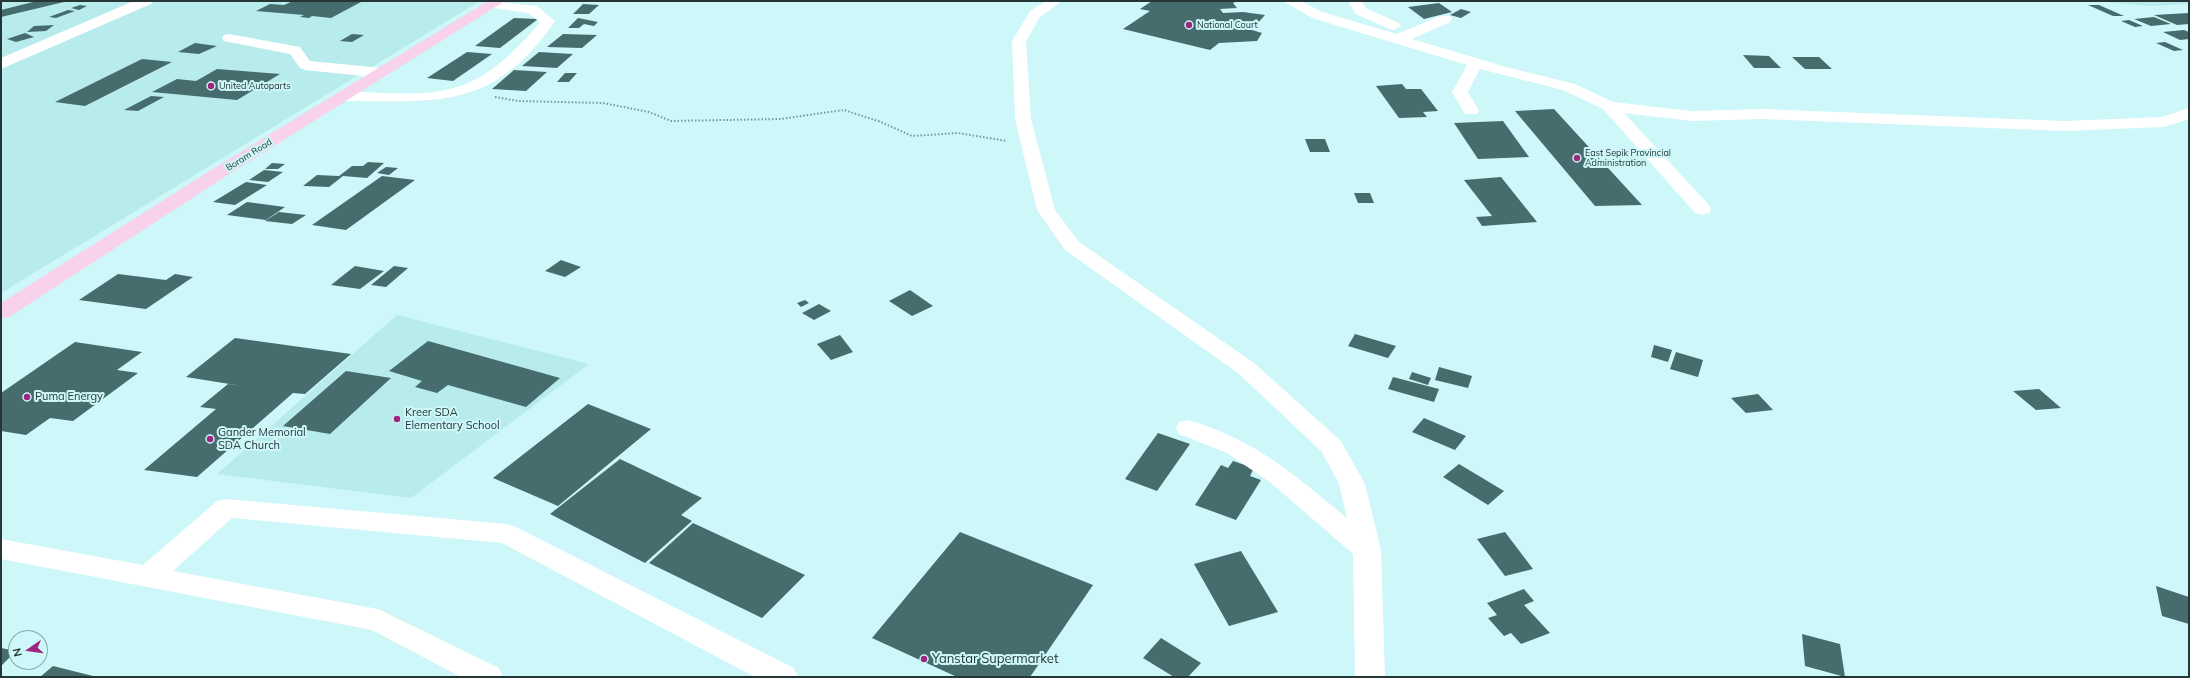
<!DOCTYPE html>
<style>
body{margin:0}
#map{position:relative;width:2190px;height:678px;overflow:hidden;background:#cdf7f8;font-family:Mulish,sans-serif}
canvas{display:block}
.frame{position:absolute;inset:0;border:2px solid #263637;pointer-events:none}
.north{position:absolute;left:8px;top:630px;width:40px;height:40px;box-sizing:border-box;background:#cdf7f8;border:1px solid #8aaaab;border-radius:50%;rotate:257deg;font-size:11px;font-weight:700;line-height:16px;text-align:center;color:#263637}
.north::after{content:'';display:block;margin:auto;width:14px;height:18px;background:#9d267f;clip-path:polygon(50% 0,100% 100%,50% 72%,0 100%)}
</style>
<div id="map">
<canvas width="2190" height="678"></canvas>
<div class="frame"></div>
<div class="north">N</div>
</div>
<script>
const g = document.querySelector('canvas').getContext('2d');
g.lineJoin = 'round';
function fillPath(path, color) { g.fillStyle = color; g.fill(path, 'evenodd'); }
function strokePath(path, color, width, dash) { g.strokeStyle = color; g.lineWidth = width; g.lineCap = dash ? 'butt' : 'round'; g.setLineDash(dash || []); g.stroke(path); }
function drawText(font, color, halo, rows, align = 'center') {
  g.font = font + ' Mulish,sans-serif'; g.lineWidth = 4; g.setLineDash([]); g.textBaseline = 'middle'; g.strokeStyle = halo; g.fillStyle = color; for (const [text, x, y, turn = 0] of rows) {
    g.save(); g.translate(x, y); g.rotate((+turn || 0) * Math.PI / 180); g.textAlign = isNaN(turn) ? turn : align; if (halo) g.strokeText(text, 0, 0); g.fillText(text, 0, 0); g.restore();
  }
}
fillPath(new Path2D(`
 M 1,1 L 480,1 L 1,293 Z
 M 2094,1 L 2189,1 L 2189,4 L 2151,6 Z
 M 397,315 L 589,364 L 411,498 L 217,474 Z`), '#b7ebec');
fillPath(new Path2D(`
 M 37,1 L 64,2 L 1,17 L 1,10 Z
 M 293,1 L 367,1 L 361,2 L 331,18 L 312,16 L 309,18 L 300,17 L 304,15 L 256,11 L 270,4 L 284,5 Z
 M 1152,1 L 1237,1 L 1233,3 L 1237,8 L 1220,9 L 1223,13 L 1243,12 L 1265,15 L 1257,24 L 1239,26 L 1262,33 L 1257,41 L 1219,43 L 1210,50 L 1123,29 L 1150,11 L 1140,9 Z
 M 1439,3 L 1452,12 L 1424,19 L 1408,7 Z
 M 583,4 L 599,5 L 589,14 L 573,14 Z
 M 80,5 L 87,6 L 79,10 L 71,8 Z
 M 2088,5 L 2099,5 L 2124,16 L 2113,16 Z
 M 1461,9 L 1471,12 L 1461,18 L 1450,15 Z
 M 68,10 L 75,11 L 56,18 L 49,17 Z
 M 2189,13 L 2189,24 L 2177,25 L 2154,15 Z
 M 2154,17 L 2171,24 L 2151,26 L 2134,19 Z
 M 514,18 L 538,19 L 500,48 L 475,46 Z
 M 578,18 L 598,22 L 594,26 L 584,24 L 579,28 L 568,28 Z
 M 2129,20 L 2143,26 L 2135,27 L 2121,21 Z
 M 54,25 L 46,31 L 27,32 L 34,26 Z
 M 2184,30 L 2189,32 L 2189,39 L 2180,40 L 2163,32 Z
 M 25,33 L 34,37 L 16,42 L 7,39 Z
 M 352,34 L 364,35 L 352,42 L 340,41 Z
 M 563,34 L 597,35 L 582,48 L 547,47 Z
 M 2165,42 L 2183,50 L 2174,51 L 2156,43 Z
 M 195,43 L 217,46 L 199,54 L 178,52 Z
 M 467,52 L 492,54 L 453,81 L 427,78 Z
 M 539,52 L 573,54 L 557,68 L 522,66 Z
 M 1743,55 L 1769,56 L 1781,68 L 1754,68 Z
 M 1792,57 L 1819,57 L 1832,69 L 1805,69 Z
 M 142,59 L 172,62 L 85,106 L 55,102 Z
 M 217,69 L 280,74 L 237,100 L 152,92 L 177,79 L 196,81 Z
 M 514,70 L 547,72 L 526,91 L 492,89 Z
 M 565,73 L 577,73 L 569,82 L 557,82 Z
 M 1402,84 L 1406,89 L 1421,89 L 1438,111 L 1423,112 L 1427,117 L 1399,118 L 1376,86 Z
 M 151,96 L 164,97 L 138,111 L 124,110 Z
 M 1554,109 L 1642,205 L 1595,206 L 1515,111 Z
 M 1503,121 L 1529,157 L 1478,159 L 1454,123 Z
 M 1305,139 L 1325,139 L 1330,152 L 1310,152 Z
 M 368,162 L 384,163 L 367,178 L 343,176 L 329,187 L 303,186 L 317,175 L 339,176 L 352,166 L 363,166 Z
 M 272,163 L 285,164 L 278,169 L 265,169 Z
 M 386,167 L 398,168 L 389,175 L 377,173 Z
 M 264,170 L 283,172 L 268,182 L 249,180 Z
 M 382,176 L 415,180 L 346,230 L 312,225 Z
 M 1501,177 L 1537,222 L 1482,226 L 1476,217 L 1492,216 L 1464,180 Z
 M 246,182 L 267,185 L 235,205 L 213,202 Z
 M 1354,193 L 1370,193 L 1374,203 L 1358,203 Z
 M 247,202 L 285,207 L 266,220 L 227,215 Z
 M 279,212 L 306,215 L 292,224 L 265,221 Z
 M 561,260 L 581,267 L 565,277 L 545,271 Z
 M 355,266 L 384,271 L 360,289 L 331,285 Z
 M 394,266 L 408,268 L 386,287 L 371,285 Z
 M 118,274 L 166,280 L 175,274 L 193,277 L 146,309 L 79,300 Z
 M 910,290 L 933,306 L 912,316 L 889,301 Z
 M 805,300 L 809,303 L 801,307 L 797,303 Z
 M 819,304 L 831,311 L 814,320 L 802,313 Z
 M 1355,334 L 1396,346 L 1388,358 L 1348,346 Z
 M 840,335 L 853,352 L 831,360 L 817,344 Z
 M 235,338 L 351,354 L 305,394 L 293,393 L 197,477 L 144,470 L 216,409 L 200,407 L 228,384 L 242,386 L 186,377 Z
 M 428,341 L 560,378 L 526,407 L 448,385 L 437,393 L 415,387 L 422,381 L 389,371 Z
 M 75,342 L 142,352 L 117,370 L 138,373 L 73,421 L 50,418 L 26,435 L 1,431 L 1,393 Z
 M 1654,345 L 1672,350 L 1668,362 L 1651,357 Z
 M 1676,352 L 1703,360 L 1698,377 L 1670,369 Z
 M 1439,367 L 1472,376 L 1468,388 L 1435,380 Z
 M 346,371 L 391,378 L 330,434 L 283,426 Z
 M 1412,372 L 1431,378 L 1428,385 L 1409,379 Z
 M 1393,377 L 1439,389 L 1434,402 L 1388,389 Z
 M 2039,389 L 2061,408 L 2036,410 L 2013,391 Z
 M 1758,394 L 1773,410 L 1746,413 L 1731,398 Z
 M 588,404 L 651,429 L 558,506 L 493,478 Z
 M 1424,418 L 1466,436 L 1455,450 L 1412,432 Z
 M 1158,433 L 1190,444 L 1157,491 L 1125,479 Z
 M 620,459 L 702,498 L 681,515 L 692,521 L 645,563 L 550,514 Z
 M 1233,461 L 1254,468 L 1250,476 L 1261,480 L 1236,520 L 1195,505 L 1221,465 L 1228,468 Z
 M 1459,464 L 1504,491 L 1488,505 L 1443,477 Z
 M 693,523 L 805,575 L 762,618 L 649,563 Z
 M 960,532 L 1093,585 L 1030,677 L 957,677 L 872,638 Z
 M 1505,532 L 1533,569 L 1505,576 L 1477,539 Z
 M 1241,551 L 1278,612 L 1229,626 L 1194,564 Z
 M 2156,586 L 2189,597 L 2189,624 L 2162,616 Z
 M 1524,589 L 1534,601 L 1524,605 L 1550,633 L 1521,644 L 1511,633 L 1504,636 L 1488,618 L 1497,615 L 1487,603 Z
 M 1802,634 L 1840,644 L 1845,677 L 1805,666 Z
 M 1161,638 L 1201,663 L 1188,677 L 1174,677 L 1143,658 Z
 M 1,648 L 16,651 L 1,666 Z
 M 53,666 L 93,676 L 93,677 L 40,677 Z`), '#466c6d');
strokePath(new Path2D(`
 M 495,97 L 518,101 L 603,103 L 649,112 L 671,121 L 780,119 L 844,110 L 881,122 L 912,136 L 958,133 L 1007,141`), '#799697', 2, [1.5, 2]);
fillPath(new Path2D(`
 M 134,1 L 153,1 L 151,4 L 1,69 L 1,58 Z
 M 487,1 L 537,6 L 555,21 C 495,109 439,102 344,101 L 338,99 L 336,96 L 338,93 L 344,91 C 380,92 421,98 457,87 C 490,77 519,48 540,22 L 528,13 L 487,7 L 485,4 Z
 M 1046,1 L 1062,1 L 1040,17 L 1026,41 L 1031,119 L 1055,210 L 1079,242 L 1254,363 L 1341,441 L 1365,484 L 1381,550 L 1385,677 L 1355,677 L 1353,554 L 1271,483 L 1227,453 L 1179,434 L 1176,428 L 1179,422 L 1188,420 C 1253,438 1296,476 1347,518 L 1339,484 L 1322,452 L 1238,373 L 1065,250 L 1037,210 L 1015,119 L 1012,41 L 1030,11 Z
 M 1283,1 L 1301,1 L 1322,12 L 1397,34 L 1440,16 L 1450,16 L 1452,19 L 1450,22 L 1412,39 L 1506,67 L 1575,84 L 1613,102 L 1692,111 L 1762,109 L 2065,121 L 2162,117 L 2189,108 L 2189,119 L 2164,127 L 2065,131 L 1762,119 L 1692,121 L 1624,113 L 1709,205 L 1711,209 L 1709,213 L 1702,215 L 1695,213 L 1603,109 L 1563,90 L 1480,69 L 1468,92 L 1479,111 L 1477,114 L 1465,114 L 1452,92 L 1467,65 L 1312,18 Z
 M 1348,1 L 1362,1 L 1366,8 L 1399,23 L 1401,26 L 1394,30 L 1389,29 L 1356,14 Z
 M 229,34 L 300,47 L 310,61 L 382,68 L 387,70 L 390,73 L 387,76 L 382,78 L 305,70 L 300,68 L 290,54 L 224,41 L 222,38 L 224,35 Z
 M 226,499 L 507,524 L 516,527 L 794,668 L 798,677 L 755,677 L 502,543 L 232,518 L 173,571 L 378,609 L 499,668 L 503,677 L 461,677 L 372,630 L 1,559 L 1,539 L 143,565 L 217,501 Z`), '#fff');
fillPath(new Path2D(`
 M 488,1 L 505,1 L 220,180 L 9,317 L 1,318 L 1,303 L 208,172 Z`), '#f8d1ea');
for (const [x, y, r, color] of [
 [1189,25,4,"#9d267f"],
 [211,86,4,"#9d267f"],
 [1577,158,4,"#9d267f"],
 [27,397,4,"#9d267f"],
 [397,419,4,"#9d267f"],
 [210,439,4,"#9d267f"],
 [924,659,4,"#9d267f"]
]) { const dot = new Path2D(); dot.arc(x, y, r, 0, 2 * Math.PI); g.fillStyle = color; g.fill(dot); strokePath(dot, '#cdf7f8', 1.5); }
drawText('9px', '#263637', '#cdf7f8', [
 ["National Court",1197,25],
 ["United Autoparts",219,86],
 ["East Sepik Provincial",1585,153],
 ["Administration",1585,163]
], 'left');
drawText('9px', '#263637', '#cdf7f8', [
 ["Boram Road",249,155,-32]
]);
drawText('11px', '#263637', '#cdf7f8', [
 ["Puma Energy",35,397],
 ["Kreer SDA",405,413],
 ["Elementary School",405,426],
 ["Gander Memorial",218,433],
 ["SDA Church",218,446]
], 'left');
drawText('13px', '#263637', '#cdf7f8', [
 ["Yanstar Supermarket",932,659]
], 'left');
</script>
